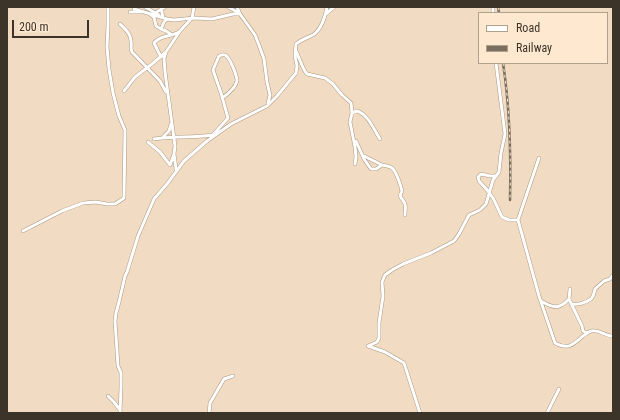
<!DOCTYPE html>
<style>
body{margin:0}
#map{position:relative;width:620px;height:420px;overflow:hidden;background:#f1dcc3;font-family:"Roboto Condensed",sans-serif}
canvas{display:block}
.frame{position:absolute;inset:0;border:8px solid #3c3429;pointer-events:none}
.legend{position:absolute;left:478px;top:12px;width:130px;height:52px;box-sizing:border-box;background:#fee9d0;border:1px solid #b0a18d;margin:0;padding:5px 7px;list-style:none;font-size:12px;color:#3c3429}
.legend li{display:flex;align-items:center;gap:8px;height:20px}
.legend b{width:20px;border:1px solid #b0a18d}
.scale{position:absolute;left:12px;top:20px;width:77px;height:18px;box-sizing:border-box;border:2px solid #3c3429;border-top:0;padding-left:5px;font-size:12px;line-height:14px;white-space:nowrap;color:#3c3429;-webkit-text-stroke:3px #fee9d0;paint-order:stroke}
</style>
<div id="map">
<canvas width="620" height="420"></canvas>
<div class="frame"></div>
<ul class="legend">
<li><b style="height:5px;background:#fff"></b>Road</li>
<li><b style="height:5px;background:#7a6e5e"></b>Railway</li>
</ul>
<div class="scale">200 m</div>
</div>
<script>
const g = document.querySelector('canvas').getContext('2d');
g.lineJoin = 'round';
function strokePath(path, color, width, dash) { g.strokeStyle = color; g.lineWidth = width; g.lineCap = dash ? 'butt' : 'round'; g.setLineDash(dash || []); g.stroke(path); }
const minor = new Path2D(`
 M 145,7 L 159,15
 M 161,7 L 163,18
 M 228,7 L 239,13
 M 237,7 L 240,14 L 255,35 L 259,45 L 264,59 L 267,82 L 270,95 L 268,103
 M 134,9 L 167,19 L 174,20 L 184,19 L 195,18 L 212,19 L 233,14 L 240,14
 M 130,12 L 141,12
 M 155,13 L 165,7
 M 493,13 L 493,7
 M 326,14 L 334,7
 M 151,15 L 154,17 L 156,26 L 161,29 L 166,31 L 172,35
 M 120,24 C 125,29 131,34 131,41 C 132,46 130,48 132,52 L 160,81 L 166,92
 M 161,29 L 164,22 L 167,19
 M 296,51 C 300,59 302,68 307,74 L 325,78 L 333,84 L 342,95 L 351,103 L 352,113 L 350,122 L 355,147 L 356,157 L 355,164
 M 161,57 L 154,43 C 160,35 171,37 179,32
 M 496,63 L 505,134 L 501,153 L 499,172 L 496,176 L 490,176 L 481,174 L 478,177 L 479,181 L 487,190 L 493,198 L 502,217 L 509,220 L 518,220 L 539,296 L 555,343 C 568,350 573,345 583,336 C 586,334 588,332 591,331 C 599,329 605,336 613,336
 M 124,91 L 135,77 L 152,64 L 166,52
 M 352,113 L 357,111 C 368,114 374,130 380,139
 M 163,137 L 169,131 L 171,124
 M 211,137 L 228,118 L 221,93 L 213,70 L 219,56 C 221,55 223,54 225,55 C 230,57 237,76 237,81 C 235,89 228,94 222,98
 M 154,139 C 173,136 193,138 212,135
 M 356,141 L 364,159 L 371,169 L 376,169 L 382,165 C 386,166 390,166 392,168 C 396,171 401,186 402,191 C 398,198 402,197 405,204 C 406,207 405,211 405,215
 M 148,142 L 160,152 L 170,165 L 174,154 L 176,169
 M 174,154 L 175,146 L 165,72 L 164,58 L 166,52 L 180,31 L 192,18 L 194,7
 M 362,155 L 382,165
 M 518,220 L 539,158
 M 23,231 L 62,211 L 83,203 L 96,202 L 107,204 L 115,204 L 124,198 L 125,130 L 119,116 L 113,93 L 109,69 L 107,47 L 108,25 L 108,7
 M 570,289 L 569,299 L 582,326 L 583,331 L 587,333
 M 541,301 C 553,308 559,310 569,299
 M 571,304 C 577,305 586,303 591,299 C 594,296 594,293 595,289 L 604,281 L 610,279 L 613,275
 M 368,346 L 377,342 L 379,338 L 379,323 L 383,296 L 382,282 L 385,275 L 392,270 L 403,264 L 431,253 L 454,241 L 459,234 L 469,215 L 480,210 L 486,204 L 493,180 L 496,176
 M 368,346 L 385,352 L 404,363 L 420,413
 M 108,396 L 114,402 L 120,410
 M 120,413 L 121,387 L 121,373 L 118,366 L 115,321 L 116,313 L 119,302 L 125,276 L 127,272 L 138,236 L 154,199 L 167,184 L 184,161 L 207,141 L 231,124 L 267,106 L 277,96 L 296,73 L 297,66 L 295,56 L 296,44 C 301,40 307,38 313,35 C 322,29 325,17 327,7
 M 209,413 L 210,403 L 224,379 L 233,376
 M 547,413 L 559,389`);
strokePath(minor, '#ab9880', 4);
strokePath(minor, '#fff', 3);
const rail = new Path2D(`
 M 498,7 L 499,13
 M 503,63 C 510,108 511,154 510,200`);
strokePath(rail, '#7a6e5e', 2.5);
strokePath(rail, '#fee9d0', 1, [3]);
</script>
